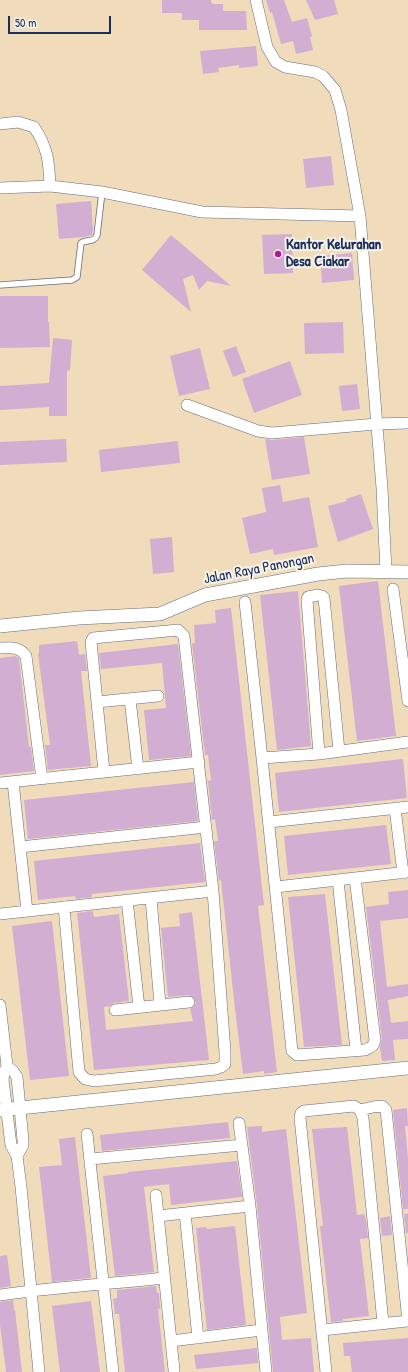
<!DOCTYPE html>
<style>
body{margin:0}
#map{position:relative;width:408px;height:1372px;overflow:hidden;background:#f0dbba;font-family:"Patrick Hand",sans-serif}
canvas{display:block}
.scale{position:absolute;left:8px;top:16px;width:103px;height:18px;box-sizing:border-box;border:2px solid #1b2f5e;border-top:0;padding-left:5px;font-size:12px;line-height:14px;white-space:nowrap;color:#1b2f5e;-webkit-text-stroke:3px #f7f3e8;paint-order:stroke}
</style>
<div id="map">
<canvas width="408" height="1372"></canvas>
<div class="scale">50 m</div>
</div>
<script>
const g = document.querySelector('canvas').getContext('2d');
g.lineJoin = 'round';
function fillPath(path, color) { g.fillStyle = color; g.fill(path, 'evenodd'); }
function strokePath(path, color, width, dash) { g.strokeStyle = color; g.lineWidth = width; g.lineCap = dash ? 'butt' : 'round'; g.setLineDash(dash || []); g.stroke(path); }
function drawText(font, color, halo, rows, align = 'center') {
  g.font = font + ' "Patrick Hand",sans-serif'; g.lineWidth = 4; g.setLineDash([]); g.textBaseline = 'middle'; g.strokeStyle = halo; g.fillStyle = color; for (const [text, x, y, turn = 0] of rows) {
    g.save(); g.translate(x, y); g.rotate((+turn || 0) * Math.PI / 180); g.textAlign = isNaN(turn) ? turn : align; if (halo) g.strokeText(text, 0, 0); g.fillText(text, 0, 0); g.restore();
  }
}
fillPath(new Path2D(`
 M 162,0 L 211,0 L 212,4 L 223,4 L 223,11 L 246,11 L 247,30 L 199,30 L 199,20 L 182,20 L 182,13 L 162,13 Z
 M 266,0 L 284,0 L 292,22 L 307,18 L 312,36 L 310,37 L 313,50 L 296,54 L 293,41 L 281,44 L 272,12 L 270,13 Z
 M 306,0 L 334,0 L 338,14 L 315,20 Z
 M 256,46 L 258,66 L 239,68 L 239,65 L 218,68 L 219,72 L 203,74 L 200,51 Z
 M 331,156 L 334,185 L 306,188 L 303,159 Z
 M 91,201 L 93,229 L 92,235 L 84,237 L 59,239 L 56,204 Z
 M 292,234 L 293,273 L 264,274 L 262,235 Z
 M 171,235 L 231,286 L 207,281 L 199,290 L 193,275 L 183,279 L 191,312 L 142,270 Z
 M 352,253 L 354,280 L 322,283 L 320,256 Z
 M 0,296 L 48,296 L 48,322 L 49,322 L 50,347 L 0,348 Z
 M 343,322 L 344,353 L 305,354 L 304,323 Z
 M 53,338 L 72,340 L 70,371 L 67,370 L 67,416 L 49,416 L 49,407 L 0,410 L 0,386 L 49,383 Z
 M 236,346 L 246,372 L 233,377 L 223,351 Z
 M 200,348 L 210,389 L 179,396 L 170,356 Z
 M 290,361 L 302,395 L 254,413 L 242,379 Z
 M 357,384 L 360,409 L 342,411 L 339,386 Z
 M 304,437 L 310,474 L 272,480 L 265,439 L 272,440 Z
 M 66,439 L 67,462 L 0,465 L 0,442 Z
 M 178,441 L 180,463 L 101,472 L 99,450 Z
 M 280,485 L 283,502 L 309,497 L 318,547 L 274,555 L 273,549 L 250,554 L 242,518 L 266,512 L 262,488 Z
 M 361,494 L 373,529 L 338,542 L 328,506 L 347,501 L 346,499 Z
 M 172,537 L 174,572 L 153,574 L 150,539 Z
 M 378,581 L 396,736 L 357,741 L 339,586 Z
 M 298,591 L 311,746 L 277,750 L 260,595 Z
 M 231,608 L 264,905 L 258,906 L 277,1072 L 264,1074 L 264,1071 L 243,1074 L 235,1009 L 221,880 L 219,881 L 214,841 L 218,841 L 215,819 L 212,820 L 208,781 L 211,780 L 208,755 L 205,755 L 192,643 L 195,643 L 194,625 L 216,623 L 215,610 Z
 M 77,641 L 79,655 L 85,654 L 87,671 L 81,671 L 91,766 L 48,770 L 45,745 L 50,745 L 38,654 L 39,654 L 39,645 Z
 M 178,644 L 191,756 L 149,760 L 144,710 L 166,708 L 162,663 L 101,669 L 99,653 Z
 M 16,656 L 19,659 L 29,747 L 31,747 L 34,771 L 0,775 L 0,658 Z
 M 403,759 L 407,798 L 279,812 L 275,773 Z
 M 194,782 L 198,821 L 28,839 L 24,800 Z
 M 386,825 L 391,864 L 288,875 L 284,836 Z
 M 200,843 L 205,882 L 92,894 L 92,897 L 76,899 L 75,896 L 38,900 L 34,861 Z
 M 408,890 L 408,918 L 380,921 L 387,987 L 408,984 L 408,996 L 388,1000 L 391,1023 L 408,1021 L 408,1039 L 393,1040 L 395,1060 L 382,1061 L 380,1047 L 382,1039 L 366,907 L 389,904 L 388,892 Z
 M 325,894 L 342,1045 L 304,1047 L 288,897 Z
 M 93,911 L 94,917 L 119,914 L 125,966 L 129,1001 L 114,1003 L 110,1006 L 104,1007 L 106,1030 L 193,1021 L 190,1009 L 196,1004 L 194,998 L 188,995 L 168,997 L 161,928 L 180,926 L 179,914 L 192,912 L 209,1060 L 94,1070 L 77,913 Z
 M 52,921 L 69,1076 L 30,1080 L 12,926 Z
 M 407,1108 L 408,1126 L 405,1126 L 408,1158 L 408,1209 L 403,1209 L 393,1110 Z
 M 228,1122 L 230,1138 L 102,1151 L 100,1135 Z
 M 262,1126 L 262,1132 L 286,1129 L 307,1313 L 280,1317 L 282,1340 L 311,1338 L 314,1372 L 273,1372 L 257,1205 L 247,1127 Z
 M 347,1127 L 357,1215 L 364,1214 L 366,1220 L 368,1238 L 360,1239 L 369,1316 L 343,1319 L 343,1321 L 331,1322 L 320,1226 L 323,1226 L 312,1129 Z
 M 75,1137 L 91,1278 L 52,1282 L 39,1167 L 62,1165 L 59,1139 Z
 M 237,1161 L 242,1197 L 171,1205 L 169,1184 L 144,1187 L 154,1272 L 115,1276 L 103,1176 L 128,1173 L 128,1172 Z
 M 404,1214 L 408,1214 L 408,1233 L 406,1233 Z
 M 390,1216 L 392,1235 L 382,1236 L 380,1218 Z
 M 235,1226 L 246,1325 L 207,1330 L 196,1228 L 206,1227 L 207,1229 Z
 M 7,1255 L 11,1286 L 0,1288 L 0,1256 Z
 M 156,1286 L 157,1293 L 159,1293 L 160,1309 L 158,1309 L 165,1372 L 125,1372 L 119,1314 L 115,1314 L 113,1299 L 117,1298 L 117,1290 Z
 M 13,1300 L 14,1310 L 15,1310 L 22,1372 L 6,1372 L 0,1325 L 0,1302 Z
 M 91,1301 L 100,1372 L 60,1372 L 52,1306 Z
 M 408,1338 L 408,1372 L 352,1372 L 350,1356 L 344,1356 L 343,1343 Z
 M 257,1348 L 258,1363 L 196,1369 L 194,1355 Z`), '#d2afd2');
const service = new Path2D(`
 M 0,285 L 72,280 L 77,277 L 81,243 C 87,239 94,243 97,235 L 102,192`);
const minor = new Path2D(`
 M 256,0 L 267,47 L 276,62 L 285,67 L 315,72 L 323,76 L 335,90 L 341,110 L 360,216 L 382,488 L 386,572
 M 0,124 L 18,122 L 34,127 C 48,148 49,162 50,186
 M 0,188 L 50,186 L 102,192 L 202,212 L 360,216
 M 187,405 L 258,431 L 272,433 L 376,424 L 408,423
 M 393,589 L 408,701
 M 245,602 L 262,758 L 292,1051 L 297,1055 L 365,1050 C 370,1047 374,1047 375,1040 L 355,878
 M 0,648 C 11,648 19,646 26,656 L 42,779
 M 130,699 L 138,769
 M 97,702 L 158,696
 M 319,754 L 307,600 L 308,597 L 318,595 L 322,596 L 324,598 L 339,751
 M 262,758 L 319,754 L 408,742
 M 13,782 L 27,911
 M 0,783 L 199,762
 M 395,808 L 403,873
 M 269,822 L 408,807
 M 20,847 L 206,827
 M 338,880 L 356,1050
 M 276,887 L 408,872
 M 151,898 L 160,1005
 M 127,900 L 139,1007
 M 64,907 L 79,1072 L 85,1079 L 94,1081 L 216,1069 L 221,1067 L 225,1064 L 225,1052 L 213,891 L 184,636 L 178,630 L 93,638 L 91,642 L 104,772
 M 0,914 L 213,891
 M 0,1005 L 7,1066 L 4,1073 L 3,1080 L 11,1145 L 17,1156 L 21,1187 L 39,1372
 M 115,1010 L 189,1002
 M 7,1066 L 13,1071 L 17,1077 L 23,1140 L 23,1145 L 17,1156
 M 360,1110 L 373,1107 L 382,1106 L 386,1110 L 408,1321
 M 239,1123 L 250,1206 L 266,1372
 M 87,1134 L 113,1372
 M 90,1159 L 242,1145
 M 156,1195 L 174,1370
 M 185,1213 L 198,1338
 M 158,1216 L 250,1206
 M 0,1295 C 54,1287 110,1284 164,1278
 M 322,1330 L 408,1321
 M 171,1341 L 262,1330
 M 326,1372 L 300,1118 L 301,1113 L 304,1111 L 354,1106 L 360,1110 L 363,1118 L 383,1323`);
const tertiary = new Path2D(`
 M 0,626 L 79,618 L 160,614 L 205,595 L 318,574 L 347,571 L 408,572
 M 0,1110 L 408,1068`);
strokePath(service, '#666b7e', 7);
strokePath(minor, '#666b7e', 12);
strokePath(tertiary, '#666b7e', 14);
strokePath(service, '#fff', 5.5);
strokePath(minor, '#fff', 11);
strokePath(tertiary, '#fff', 13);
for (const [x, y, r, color] of [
 [278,254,4,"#b5179e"]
]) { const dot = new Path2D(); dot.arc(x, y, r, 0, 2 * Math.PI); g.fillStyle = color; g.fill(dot); strokePath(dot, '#f7f3e8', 1.5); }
drawText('bold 15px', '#1b2f5e', '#f7f3e8', [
 ["Kantor Kelurahan",286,245],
 ["Desa Ciakar",286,262]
], 'left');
drawText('15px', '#1b2f5e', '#f7f3e8', [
 ["Jalan Raya Panongan",259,569,-11]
]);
</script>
